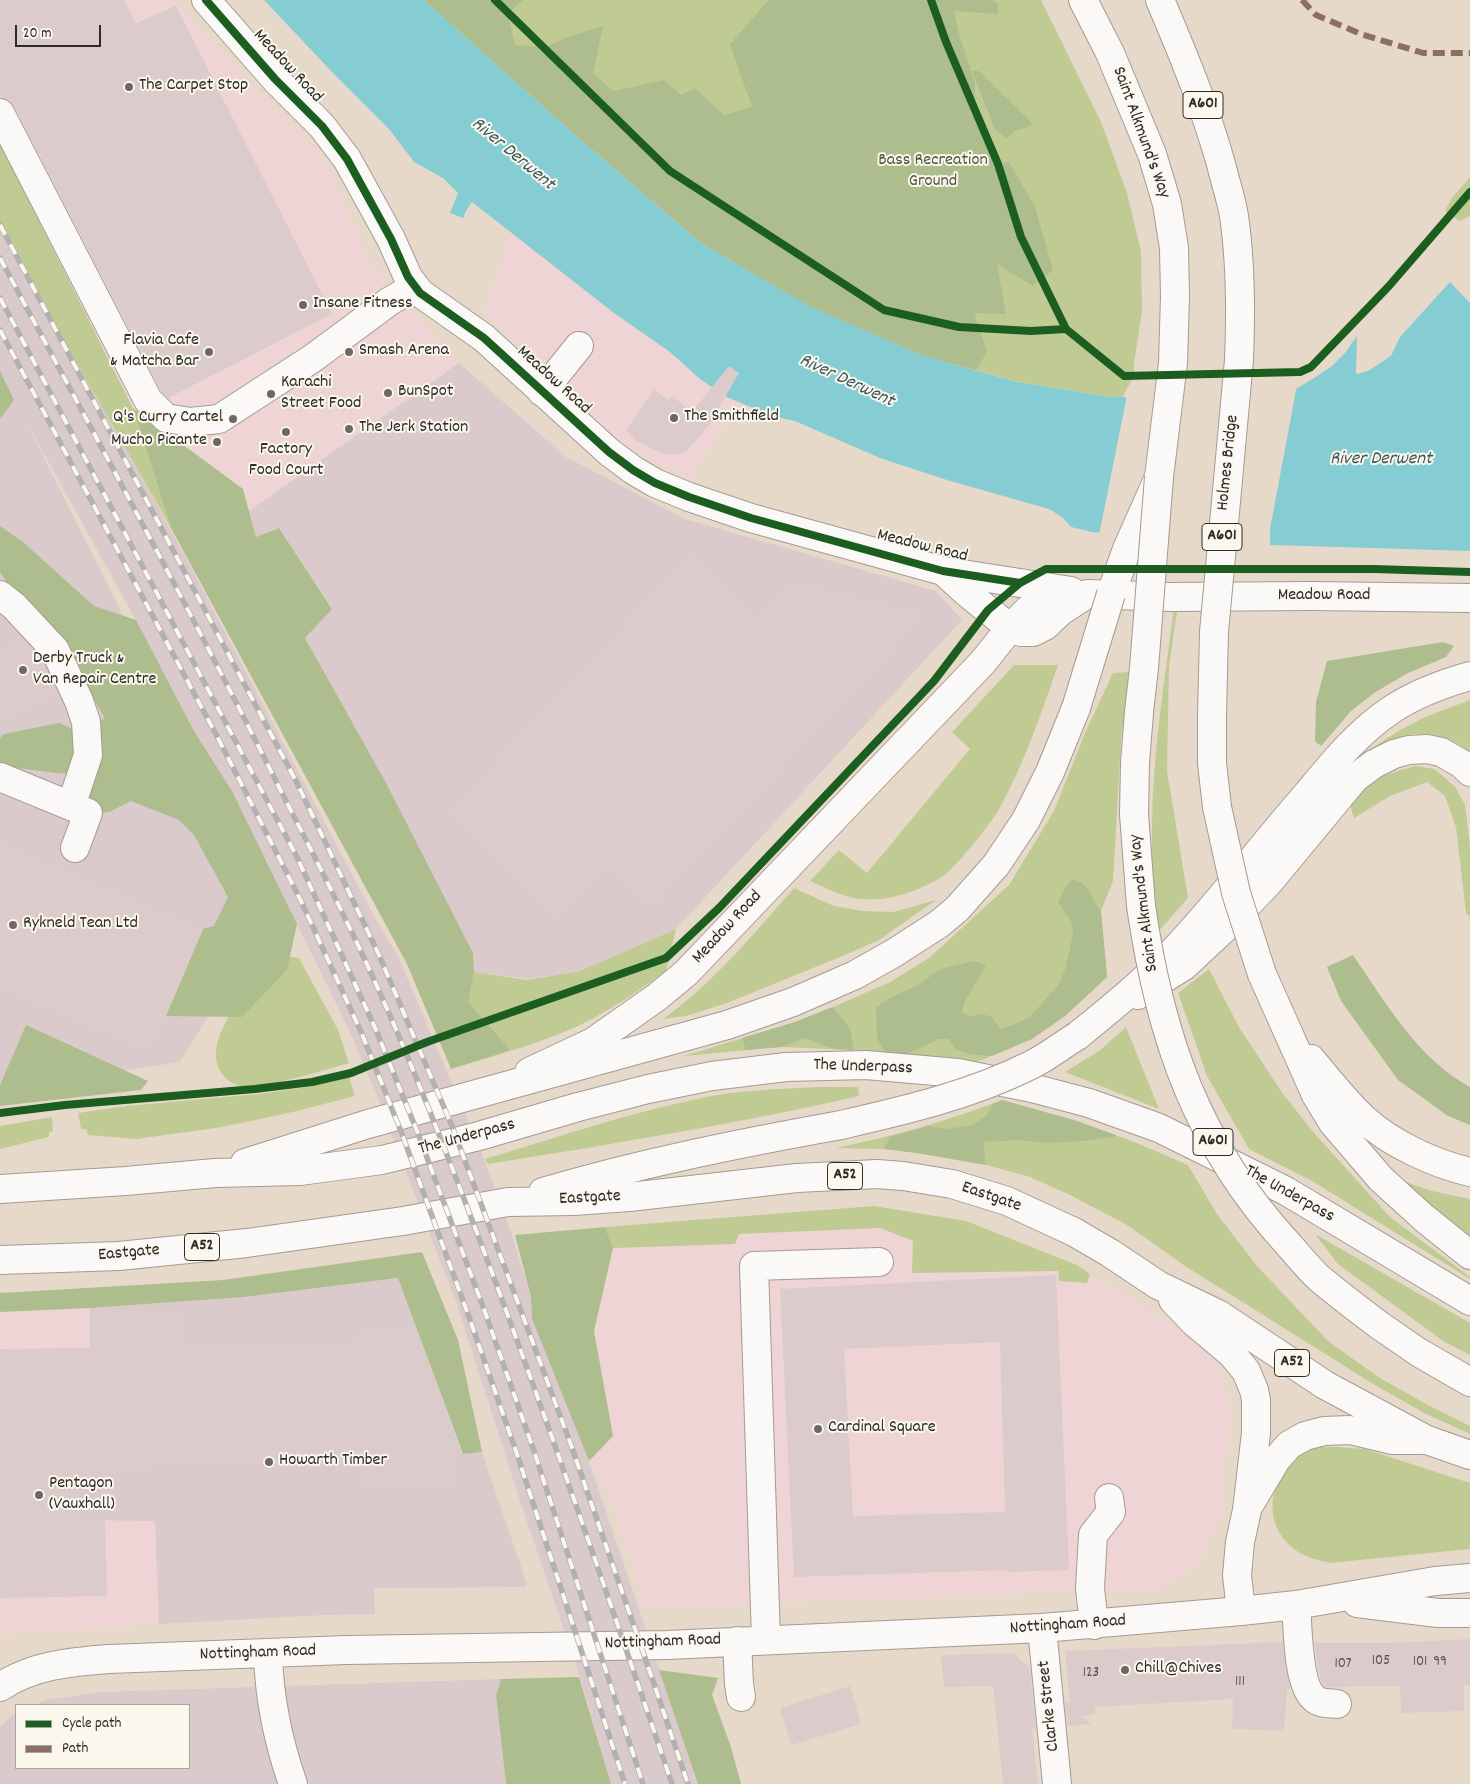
<!DOCTYPE html>
<style>
body{margin:0}
#map{position:relative;width:1470px;height:1784px;overflow:hidden;background:#e7d9ca;font-family:Dekko,sans-serif}
canvas{display:block}
.legend{position:absolute;left:15px;top:1704px;width:175px;height:65px;box-sizing:border-box;background:#fbf7ec;border:1px solid #a8a59f;margin:0;padding:6px 9px;list-style:none;font-size:15px;color:#2b2b2b}
.legend li{display:flex;align-items:center;gap:10px;height:25px}
.legend b{width:25px;border:1px solid #a8a59f}
.scale{position:absolute;left:15px;top:25px;width:86px;height:22px;box-sizing:border-box;border:2px solid #2b2b2b;border-top:0;padding-left:6px;font-size:15px;line-height:18px;white-space:nowrap;color:#2b2b2b;-webkit-text-stroke:4px #fbf7ec;paint-order:stroke}
</style>
<div id="map">
<canvas width="1470" height="1784"></canvas>
<ul class="legend">
<li><b style="height:6px;background:#1b5e20"></b>Cycle path</li>
<li><b style="height:6px;background:#8d6e63"></b>Path</li>
</ul>
<div class="scale">20 m</div>
</div>
<script>
const g = document.querySelector('canvas').getContext('2d');
g.lineJoin = 'round';
function fillPath(path, color) { g.fillStyle = color; g.fill(path, 'evenodd'); }
function strokePath(path, color, width, dash) { g.strokeStyle = color; g.lineWidth = width; g.lineCap = dash ? 'butt' : 'round'; g.setLineDash(dash || []); g.stroke(path); }
function drawText(font, color, halo, rows, align = 'center') {
  g.font = font + ' Dekko,sans-serif'; g.lineWidth = 4; g.setLineDash([]); g.textBaseline = 'middle'; g.strokeStyle = halo; g.fillStyle = color; for (const [text, x, y, turn = 0] of rows) {
    g.save(); g.translate(x, y); g.rotate((+turn || 0) * Math.PI / 180); g.textAlign = isNaN(turn) ? turn : align; if (halo) g.strokeText(text, 0, 0); g.fillText(text, 0, 0); g.restore();
  }
}
fillPath(new Path2D(`
 M 0,0 L 172,0 L 323,158 L 370,263 L 459,363 L 249,511 L 243,491 L 133,408 L 0,144 Z
 M 512,233 L 614,313 L 670,352 L 700,379 L 727,397 L 740,403 L 688,479 L 620,446 L 483,312 Z
 M 874,1206 L 966,1221 L 1077,1265 L 1166,1322 L 1220,1365 L 1231,1413 L 1220,1517 L 1200,1563 L 1177,1580 L 1158,1589 L 647,1608 L 611,1501 L 589,1461 L 613,1436 L 594,1331 L 613,1249 L 605,1227 Z
 M 90,1308 L 91,1468 L 78,1469 L 105,1520 L 155,1521 L 159,1624 L 0,1635 L 0,1313 Z`), '#eed4d4');
fillPath(new Path2D(`
 M 0,209 L 51,311 L 192,569 L 377,922 L 397,954 L 485,1161 L 513,1238 L 531,1297 L 532,1319 L 589,1461 L 698,1784 L 611,1784 L 581,1680 L 524,1513 L 457,1305 L 374,1088 L 348,1028 L 232,791 L 194,731 L 126,602 L 23,416 L 272,912 L 180,1062 L 0,1090 Z
 M 459,363 L 566,457 L 685,519 L 936,591 L 962,620 L 676,929 L 580,971 L 529,979 L 474,972 L 473,953 L 305,637 L 332,608 L 279,528 L 256,537 L 249,511 Z
 M 398,1278 L 462,1454 L 482,1452 L 527,1584 L 525,1587 L 374,1588 L 375,1614 L 326,1615 L 159,1624 L 155,1521 L 79,1520 L 78,1469 L 91,1468 L 90,1308 L 244,1297 Z
 M 501,1679 L 496,1695 L 506,1784 L 0,1784 L 0,1728 L 8,1718 L 16,1714 L 16,1768 L 189,1768 L 189,1705 L 34,1705 L 46,1700 L 102,1692 Z`), '#dacacb');
fillPath(new Path2D(`
 M 424,0 L 1041,0 L 1101,122 L 1127,193 L 1141,251 L 1142,312 L 1134,363 L 1134,376 L 1122,398 L 1113,397 L 1018,382 L 921,355 L 583,142 Z
 M 0,144 L 133,408 L 171,528 L 19,261 L 0,222 Z
 M 1470,177 L 1470,216 L 1460,221 L 1445,211 L 1452,198 Z
 M 1178,605 L 1169,667 L 1167,771 L 1188,898 L 1157,933 C 1154,899 1151,865 1152,830 C 1152,755 1165,680 1174,606 Z
 M 1014,665 L 1058,665 C 1041,714 1024,764 999,809 C 991,824 956,867 943,876 C 920,891 888,902 860,899 C 843,897 826,888 810,881 L 839,850 L 867,873 L 970,749 L 952,732 Z
 M 1129,672 L 1121,742 L 1113,881 L 1101,911 L 1107,977 L 1065,1016 L 1032,1039 L 965,1067 L 923,1056 L 854,1050 L 781,1047 L 684,1056 L 795,1022 L 833,1007 L 890,982 L 929,958 L 1009,885 L 1054,811 L 1085,733 L 1113,673 Z
 M 1470,700 L 1470,752 C 1452,737 1424,729 1401,737 C 1390,741 1382,749 1369,750 L 1400,730 L 1425,717 Z
 M 1416,766 L 1434,769 L 1443,776 L 1456,788 L 1465,805 L 1470,846 L 1470,917 L 1466,913 L 1456,827 L 1445,796 L 1427,782 L 1390,796 L 1354,818 C 1353,814 1351,810 1351,806 C 1349,784 1399,770 1416,766 Z
 M 794,888 L 834,906 L 863,911 L 893,912 L 936,900 L 879,940 L 845,955 L 727,1003 L 686,1016 L 663,1019 C 714,982 753,935 794,888 Z
 M 676,929 L 666,971 C 642,988 618,1005 592,1019 C 550,1041 496,1055 451,1069 L 474,972 L 527,980 L 580,971 Z
 M 280,955 L 299,958 L 338,1030 L 349,1063 C 327,1070 305,1076 283,1081 C 271,1084 257,1087 245,1087 C 235,1086 225,1080 220,1071 C 201,1033 257,981 280,955 Z
 M 1209,969 L 1239,1027 L 1283,1094 L 1315,1134 L 1390,1217 L 1470,1277 L 1470,1279 L 1312,1181 L 1249,1149 L 1207,1076 L 1178,993 Z
 M 1126,1027 L 1159,1109 L 1065,1072 L 1099,1051 Z
 M 349,1077 L 355,1096 L 297,1111 L 261,1119 L 216,1128 L 136,1139 L 88,1135 L 86,1129 L 81,1129 L 78,1113 L 127,1106 L 259,1094 L 301,1088 Z
 M 818,1087 L 858,1087 L 859,1096 C 736,1124 612,1144 488,1164 L 485,1159 C 555,1138 625,1114 697,1099 C 736,1090 778,1089 818,1087 Z
 M 1002,1100 L 1077,1121 L 1137,1143 L 1188,1165 L 1217,1214 L 1257,1266 L 1329,1342 L 1380,1378 L 1428,1405 L 1470,1426 L 1470,1434 L 1424,1413 L 1370,1382 L 1185,1266 L 1127,1225 L 1070,1195 L 1030,1177 L 975,1162 L 917,1153 L 884,1149 L 836,1148 C 894,1136 947,1121 1002,1100 Z
 M 52,1117 L 53,1131 L 49,1132 L 49,1137 L 0,1149 L 0,1126 Z
 M 1400,1180 L 1432,1191 L 1470,1199 L 1470,1239 Z
 M 874,1206 L 966,1221 L 1077,1265 L 1090,1274 L 1087,1283 L 1059,1281 L 1058,1271 L 912,1273 L 913,1241 L 880,1228 L 739,1234 L 735,1244 L 613,1248 L 605,1227 Z
 M 1315,1234 L 1470,1323 L 1470,1355 L 1443,1341 L 1338,1264 Z
 M 1315,1447 L 1336,1447 L 1365,1449 L 1470,1483 L 1470,1549 L 1330,1563 C 1318,1560 1304,1557 1294,1549 C 1261,1523 1269,1481 1297,1455 C 1301,1451 1309,1450 1315,1447 Z`), '#c0cb94');
fillPath(new Path2D(`
 M 424,0 L 523,0 L 508,14 L 515,45 L 545,47 L 568,37 L 603,26 L 593,73 L 613,91 L 664,80 L 681,95 L 695,88 L 724,115 L 752,107 L 730,44 L 769,0 L 992,0 L 998,4 L 998,14 L 954,11 L 958,30 L 975,83 L 975,98 L 969,112 L 984,126 L 998,164 L 1009,162 L 1035,207 L 1053,270 L 1033,286 L 997,264 L 1006,314 L 974,313 L 987,352 L 976,370 L 921,355 L 810,307 L 701,243 L 583,142 Z
 M 972,71 L 979,71 L 1034,125 L 1014,131 L 1007,139 L 995,129 Z
 M 0,371 L 14,400 L 0,419 Z
 M 133,408 L 243,489 L 256,537 L 279,528 L 332,609 L 305,638 L 386,783 L 473,953 L 474,972 L 468,1002 L 510,1050 L 451,1069 L 407,964 L 171,528 Z
 M 0,526 L 23,542 L 94,606 L 136,620 L 194,731 L 232,791 L 297,924 L 287,970 L 242,1017 L 166,1016 L 203,929 L 214,926 L 228,897 L 194,835 L 179,820 L 131,801 L 109,812 L 98,813 L 74,774 L 57,773 L 2,766 L 0,762 L 0,738 L 4,734 L 59,723 L 83,733 L 105,718 L 66,655 L 25,610 L 0,572 Z
 M 1443,642 L 1454,646 L 1446,657 L 1406,674 L 1374,693 L 1351,711 L 1321,746 L 1315,741 L 1316,702 L 1327,661 Z
 M 1072,879 C 1092,884 1090,898 1101,911 L 1107,977 L 1065,1016 L 1032,1039 L 992,1056 L 969,1054 L 955,1049 L 949,1039 L 939,1039 L 905,1055 L 885,1053 L 877,1038 L 876,1007 L 894,996 L 920,984 L 940,969 L 974,961 L 986,965 L 965,1001 L 962,1012 L 970,1017 L 982,1014 L 992,1017 L 1000,1029 L 1013,1025 L 1030,1017 L 1059,984 L 1066,967 L 1073,934 L 1072,923 L 1058,902 L 1064,890 Z
 M 1353,955 C 1385,1002 1419,1060 1470,1087 L 1470,1125 L 1448,1116 L 1398,1080 L 1341,1001 L 1327,967 Z
 M 833,1007 L 850,1029 L 854,1050 L 834,1049 L 805,1038 L 781,1047 L 746,1050 L 742,1038 L 795,1022 Z
 M 26,1025 L 148,1081 L 141,1090 L 0,1106 L 0,1085 Z
 M 1002,1100 L 1077,1121 L 1118,1136 L 1083,1141 L 1047,1143 L 1019,1140 L 984,1142 L 985,1165 L 917,1153 L 884,1149 L 890,1137 L 928,1126 L 946,1129 L 973,1125 L 987,1115 L 993,1104 Z
 M 605,1227 L 613,1248 L 594,1331 L 613,1436 L 589,1461 L 532,1319 L 531,1297 L 515,1235 Z
 M 422,1252 L 458,1340 L 482,1452 L 463,1454 L 398,1278 L 244,1297 L 90,1308 L 0,1312 L 0,1293 L 223,1280 Z
 M 659,1670 L 718,1678 L 712,1695 L 731,1747 L 741,1784 L 698,1784 Z
 M 579,1677 L 611,1784 L 506,1784 L 496,1695 L 501,1679 Z`), '#aebd8e');
fillPath(new Path2D(`
 M 264,0 L 424,0 L 583,142 L 701,243 L 811,307 L 921,355 L 1017,382 L 1113,397 L 1259,399 L 1292,391 L 1311,380 L 1331,367 L 1345,353 L 1357,336 L 1356,374 L 1368,371 L 1391,356 L 1400,337 L 1450,282 L 1470,303 L 1470,551 L 1272,545 L 1246,546 L 1092,532 L 1071,527 L 1062,517 L 1049,509 L 947,480 L 880,458 L 795,421 L 772,416 L 727,397 L 700,379 L 670,352 L 614,313 L 472,202 L 467,209 L 463,218 L 450,213 L 458,193 L 443,178 L 414,162 L 389,129 L 333,73 Z`), '#86ccd3');
fillPath(new Path2D(`
 M 1297,385 L 1270,529 L 1270,548 L 1246,549 L 1099,535 L 1127,395 L 1259,396 L 1291,388 Z`), '#e7d9ca');
fillPath(new Path2D(`
 M 0,0 L 124,0 L 136,23 L 176,6 L 332,314 L 168,398 L 161,391 L 14,106 L 9,100 L 2,98 L 0,94 Z
 M 729,366 L 739,373 L 709,425 L 686,452 L 679,454 L 663,454 L 637,441 L 626,430 L 654,390 L 668,400 L 672,396 L 692,412 Z
 M 691,553 L 758,616 L 791,580 L 927,615 L 651,910 L 606,868 L 558,919 L 446,813 Z
 M 21,636 L 39,656 L 58,693 L 0,723 L 0,647 Z
 M 0,842 L 203,929 L 150,1053 L 0,989 Z
 M 1056,1275 L 1069,1570 L 1008,1572 L 1008,1570 L 794,1577 L 780,1289 ZM 1000,1342 L 1005,1512 L 853,1516 L 844,1349 Z
 M 184,1309 L 184,1344 L 203,1344 L 203,1345 L 357,1343 L 357,1331 L 414,1331 L 454,1443 L 455,1487 L 359,1487 L 359,1463 L 78,1469 L 79,1520 L 105,1520 L 107,1596 L 0,1598 L 0,1349 L 91,1348 L 90,1311 Z
 M 1470,1639 L 1470,1685 L 1464,1685 L 1464,1711 L 1401,1713 L 1400,1686 L 1325,1687 L 1320,1677 L 1314,1643 L 1390,1643 Z
 M 1283,1642 L 1286,1671 L 1291,1689 L 1287,1689 L 1284,1731 L 1232,1729 L 1233,1699 L 1095,1707 L 1095,1715 L 1083,1716 L 1092,1724 L 1067,1726 L 1065,1699 L 1070,1704 L 1065,1651 Z
 M 1013,1653 L 1030,1668 L 1036,1729 L 1032,1729 L 1038,1784 L 1003,1784 L 993,1686 L 944,1687 L 941,1655 Z
 M 850,1686 L 861,1724 L 791,1745 L 780,1708 Z`), '#dccbcb');
const minor = new Path2D(`
 M 206,0 L 275,79 L 322,126 L 347,159 L 391,239 L 408,277 L 420,293 L 484,338 L 609,452 L 633,470 L 655,483 L 689,497 L 751,518 L 943,571 L 1071,591
 M 0,113 L 148,400 L 166,418 L 190,422 L 219,419 L 313,358 L 390,301 L 415,287
 M 542,392 L 579,346
 M 943,571 L 966,592 L 1010,628 L 1021,632 L 1033,632 L 1045,626 L 1061,611 L 1081,598
 M 0,595 L 14,606 L 55,650 L 79,701 L 86,722 L 88,755 L 71,806
 M 0,777 L 88,813 L 75,848
 M 1138,995 L 1184,966 L 1229,924 L 1269,882 L 1355,778 L 1374,764 L 1394,754 L 1409,750 L 1427,749 L 1441,752 L 1462,764 L 1470,772
 M 529,1072 L 593,1042 L 657,997 L 686,973 L 983,662 L 1010,628 L 1028,610 L 1051,599 L 1088,594 L 1171,597 L 1311,596 L 1470,598
 M 1357,1603 L 1438,1613 L 1470,1613
 M 1296,1605 C 1298,1626 1297,1686 1315,1699 C 1321,1704 1330,1703 1337,1704
 M 1094,1625 L 1090,1588 L 1093,1535 L 1111,1512 L 1109,1498
 M 1042,1628 L 1057,1784
 M 766,1640 L 754,1266 L 879,1262
 M 737,1641 L 739,1684 L 741,1697
 M 268,1653 C 269,1699 278,1741 293,1784
 M 0,1687 C 33,1665 70,1662 109,1659 L 346,1650 L 667,1645 L 1042,1628 L 1241,1611 L 1296,1605 L 1435,1581 L 1470,1578`);
const major = new Path2D(`
 M 1083,0 L 1110,53 L 1152,154 L 1167,204 L 1174,248 L 1175,296 L 1173,363 L 1159,477 L 1127,549 L 1111,594
 M 1160,0 C 1183,54 1205,107 1221,164 C 1225,181 1231,198 1234,216 C 1241,264 1241,312 1239,360
 M 1139,712 L 1135,763 L 1134,814 L 1141,906
 M 1212,715 L 1212,763 L 1217,807
 M 1262,974 L 1316,1095 L 1333,1123 L 1381,1179 L 1424,1218 L 1470,1255
 M 1077,1036 C 1117,1004 1157,971 1191,932 C 1231,887 1268,839 1308,793 C 1333,763 1358,732 1391,710 C 1415,694 1442,684 1470,676
 M 1311,1059 C 1328,1080 1345,1101 1364,1119 C 1391,1144 1435,1164 1470,1172
 M 245,1163 L 368,1124 L 727,1025 L 793,1002 L 855,975 L 894,953 L 939,924 L 957,909 L 996,865 L 1026,820 L 1050,772 L 1076,708
 M 0,1189 L 126,1181 L 215,1173 L 300,1171 L 382,1160 L 479,1136 L 578,1107 L 648,1089 L 712,1076 L 786,1067 L 866,1065 L 958,1073 L 1032,1088 L 1089,1103 L 1159,1128 L 1286,1191 L 1470,1301
 M 543,1192 C 641,1163 741,1143 841,1125
 M 0,1260 L 119,1256 L 247,1243 L 403,1221 L 508,1202 L 574,1201 L 629,1197 L 797,1178 L 877,1174 L 903,1176 L 952,1184 L 1007,1201 L 1074,1232 L 1110,1253 L 1158,1285 L 1218,1314 L 1325,1385 L 1427,1440 L 1470,1455
 M 1173,1300 L 1194,1322 L 1232,1354 L 1246,1371 L 1254,1390 L 1256,1400 L 1256,1433 L 1247,1510 L 1240,1542 L 1237,1575 L 1241,1611
 M 1379,1325 L 1418,1352 L 1470,1382
 M 1251,1502 L 1276,1460 L 1289,1445 L 1305,1436 L 1324,1431 L 1350,1430 L 1392,1440 L 1421,1440`);
strokePath(minor, '#a39b92', 30);
strokePath(major, '#a39b92', 30);
strokePath(minor, '#fbf9f7', 28);
strokePath(major, '#fbf9f7', 28);
const rail = new Path2D(`
 M 0,225 L 297,783 L 379,955 L 452,1126 L 571,1445 L 651,1675 L 688,1784
 M 0,258 C 95,436 192,613 282,793 C 310,848 338,902 364,958 C 408,1052 445,1149 482,1246 C 549,1424 611,1604 672,1784
 M 0,298 L 297,857 L 376,1030 L 417,1131 L 485,1312 L 534,1451 L 643,1784
 M 0,330 L 219,740 L 301,901 L 362,1034 L 402,1134 L 469,1317 L 517,1454 L 625,1784`);
strokePath(rail, '#b3b1af', 5.5);
strokePath(rail, '#fbf7ec', 4, [11]);
const majorBridge = new Path2D(`
 M 1076,708 L 1111,594
 M 1139,712 L 1144,668 L 1159,477
 M 1212,715 L 1214,632 L 1239,360
 M 1217,807 L 1236,893 L 1262,974
 M 1141,906 C 1160,1037 1197,1145 1288,1244 C 1298,1255 1308,1268 1319,1278 C 1338,1294 1359,1310 1379,1325
 M 841,1125 C 906,1110 971,1095 1031,1065 C 1047,1057 1061,1046 1077,1036`);
strokePath(majorBridge, '#a39b92', 30, []);
strokePath(majorBridge, '#fbf9f7', 28);
strokePath(new Path2D(`
 M 1302,0 L 1316,15 L 1361,34 L 1423,53 L 1470,53`), '#8d6e63', 6, [12, 6]);
strokePath(new Path2D(`
 M 206,0 L 275,79 L 322,126 L 347,159 L 391,239 L 408,277 L 420,293 L 484,338 L 609,452 L 633,470 L 655,483 L 689,497 L 751,518 L 943,571 L 1020,583
 M 495,0 L 670,171 L 884,310 L 959,327 L 1031,331 L 1066,329 L 1124,376 L 1300,372 L 1311,367 L 1389,286 L 1470,192
 M 931,0 L 946,42 L 998,164 L 1021,237 L 1066,329
 M 0,1113 L 65,1105 L 255,1089 L 312,1082 L 351,1073 L 427,1042 L 666,958 L 719,908 L 934,681 L 988,610 L 1020,583 L 1046,569 L 1374,569 L 1470,572`), '#1b5e20', 8);
for (const [x, y, r, color] of [
 [129,87,5,"#6d6863"],
 [303,305,5,"#6d6863"],
 [209,352,5,"#6d6863"],
 [349,352,5,"#6d6863"],
 [388,393,5,"#6d6863"],
 [271,394,5,"#6d6863"],
 [674,418,5,"#6d6863"],
 [233,419,5,"#6d6863"],
 [349,429,5,"#6d6863"],
 [286,432,5,"#6d6863"],
 [217,442,5,"#6d6863"],
 [23,670,5,"#6d6863"],
 [13,925,5,"#6d6863"],
 [818,1429,5,"#6d6863"],
 [269,1462,5,"#6d6863"],
 [39,1495,5,"#6d6863"],
 [1125,1670,5,"#6d6863"]
]) { const dot = new Path2D(); dot.arc(x, y, r, 0, 2 * Math.PI); g.fillStyle = color; g.fill(dot); strokePath(dot, '#fbf7ec', 2); }
drawText('15px', '#575353', null, [
 ["105",1381,1662],
 ["101",1420,1663],
 ["99",1440,1663],
 ["107",1343,1665],
 ["123",1091,1674],
 ["111",1240,1683]
]);
for (const [x, y, w] of [
 [1203,105,40],
 [1222,537,40],
 [1213,1142,40],
 [845,1176,35],
 [202,1247,35],
 [1292,1363,35]
]) { const box = new Path2D(); box.roundRect(x - w / 2, y - 13.5, w, 27, 4); g.fillStyle = '#fbf7ec'; g.fill(box); strokePath(box, '#2b2b2b', 1); }
drawText('bold 16px', '#2b2b2b', null, [
 ["A601",1203,105],
 ["A601",1222,537],
 ["A601",1213,1142],
 ["A52",845,1176],
 ["A52",202,1247],
 ["A52",1292,1363]
]);
drawText('18px', '#2b2b2b', '#fbf7ec', [
 ["Meadow Road",287,67,47],
 ["Saint Alkmund's Way",1140,133,70],
 ["Meadow Road",553,381,42],
 ["Holmes Bridge",1229,463,-84],
 ["Meadow Road",922,547,14],
 ["Meadow Road",1324,597],
 ["Saint Alkmund's Way",1145,903,-97],
 ["Meadow Road",728,928,-47],
 ["The Underpass",863,1068,2],
 ["The Underpass",467,1138,-15],
 ["The Underpass",1289,1195,29],
 ["Eastgate",991,1198,19],
 ["Eastgate",590,1199,-3],
 ["Eastgate",129,1254,-5],
 ["Nottingham Road",1068,1626,-4],
 ["Nottingham Road",663,1643,-2],
 ["Nottingham Road",258,1654,-2],
 ["Clarke Street",1050,1706,-96]
]);
drawText('18px', '#2b2b2b', '#fbf7ec', [
 ["The Carpet Stop",139,87],
 ["Insane Fitness",313,305],
 ["Flavia Cafe",199,342,"right"],
 ["& Matcha Bar",199,363,"right"],
 ["Smash Arena",359,352],
 ["Karachi",281,384],
 ["Street Food",281,405],
 ["BunSpot",398,393],
 ["The Smithfield",684,418],
 ["Q's Curry Cartel",223,419,"right"],
 ["The Jerk Station",359,429],
 ["Mucho Picante",207,442,"right"],
 ["Factory",286,451,"center"],
 ["Food Court",286,472,"center"],
 ["Derby Truck &",33,660],
 ["Van Repair Centre",33,681],
 ["Rykneld Tean Ltd",23,925],
 ["Cardinal Square",828,1429],
 ["Howarth Timber",279,1462],
 ["Pentagon",49,1485],
 ["(Vauxhall)",49,1506],
 ["Chill@Chives",1135,1670]
], 'left');
drawText('18px', '#4e573d', '#fbf7ec', [
 ["Bass Recreation",933,162],
 ["Ground",933,183]
]);
drawText('italic 19px', '#3a5a5f', '#fbf7ec', [
 ["River Derwent",512,155,40],
 ["River Derwent",846,382,25],
 ["River Derwent",1381,460]
]);
</script>
